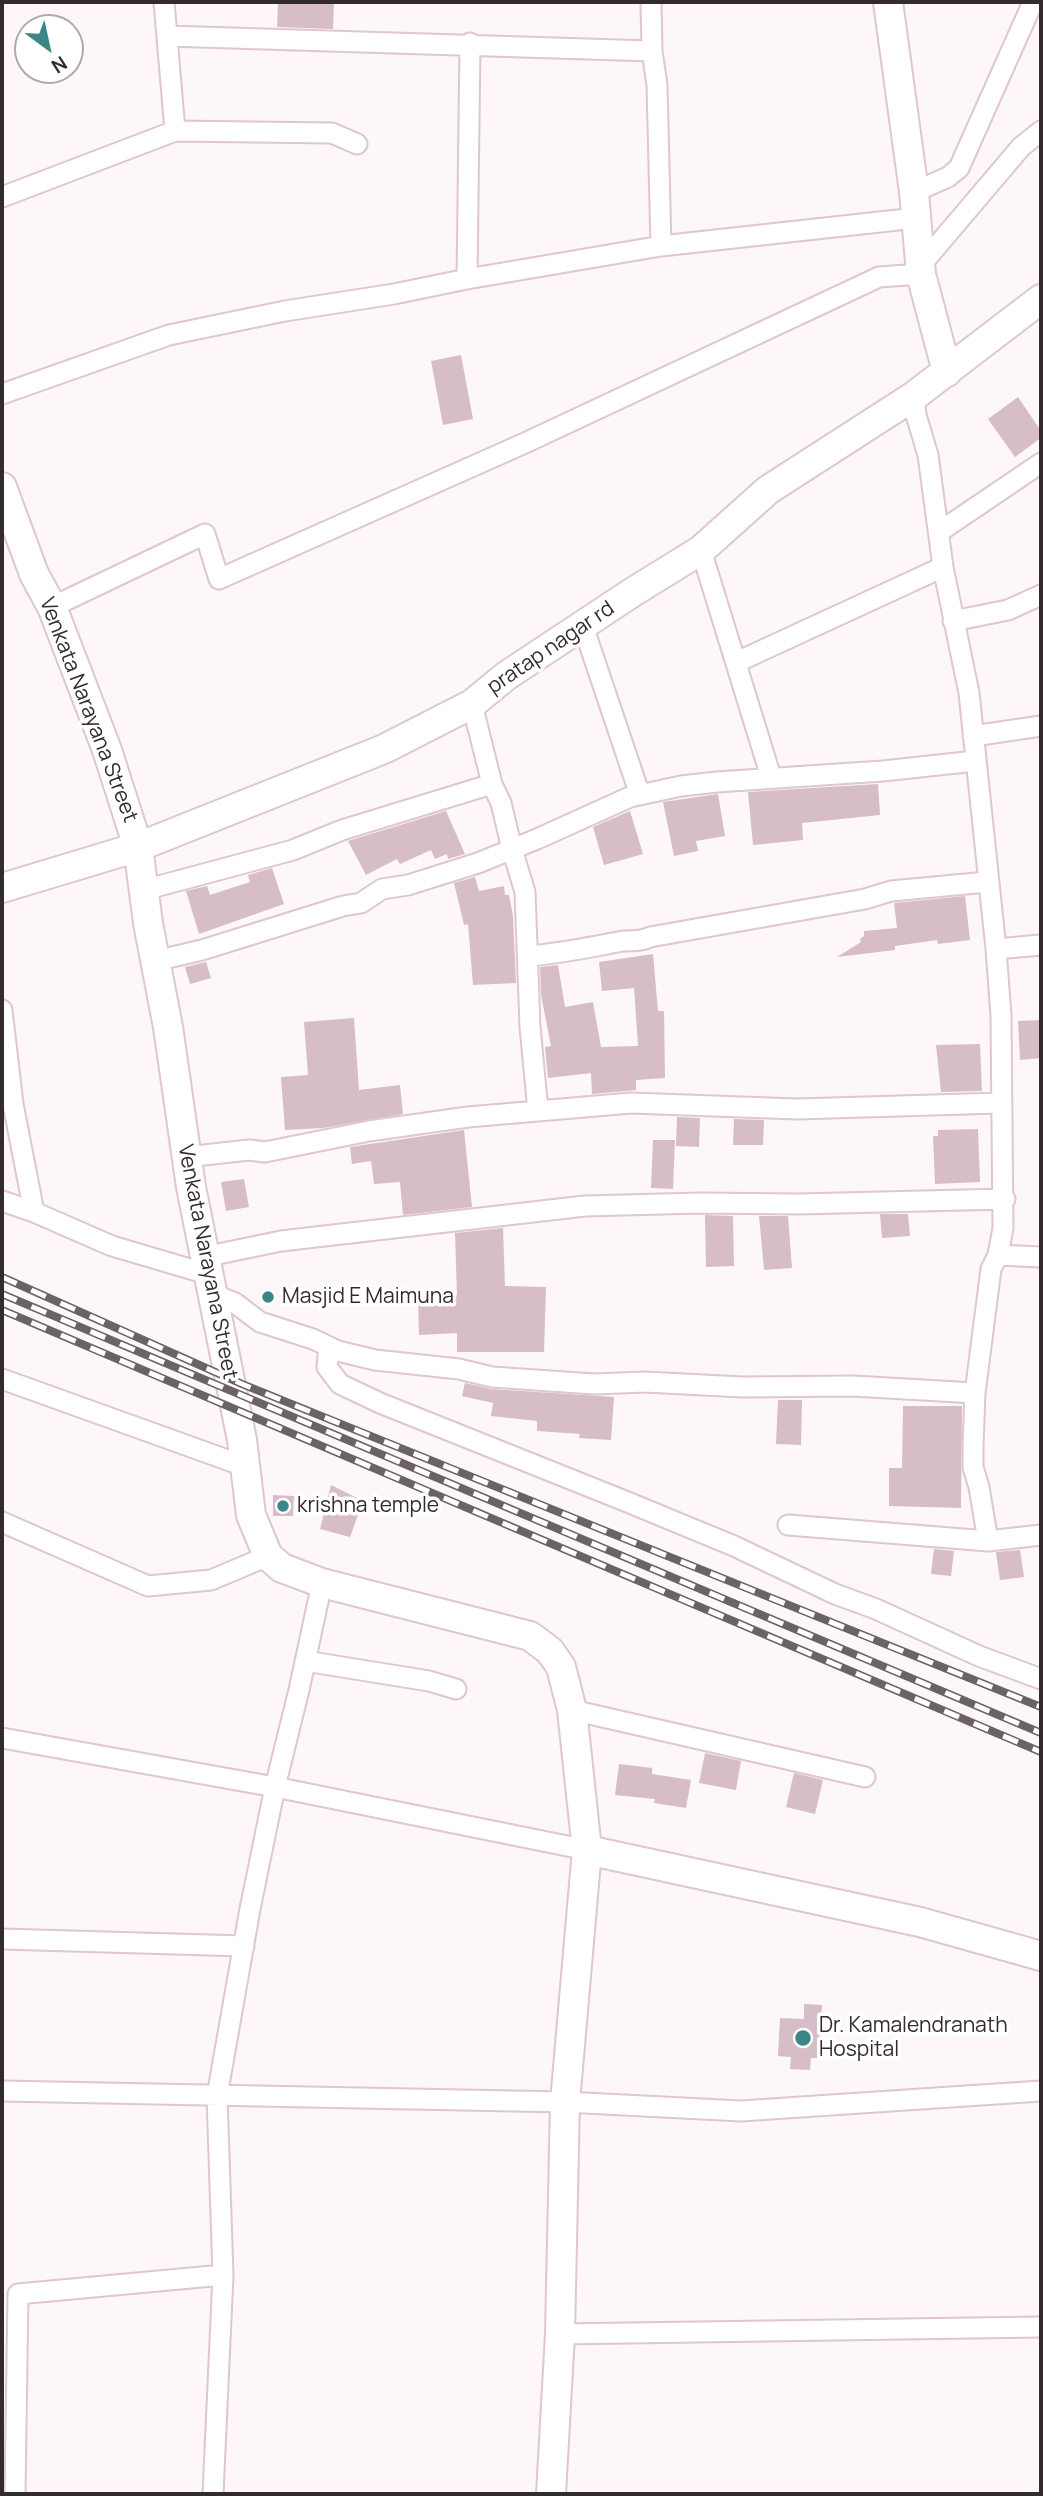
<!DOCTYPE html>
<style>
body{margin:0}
#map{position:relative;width:1043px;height:2496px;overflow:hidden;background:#fdf7f9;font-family:Manrope,sans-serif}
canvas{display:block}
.frame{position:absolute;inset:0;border:4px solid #342b2f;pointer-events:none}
.north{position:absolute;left:14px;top:14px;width:70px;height:70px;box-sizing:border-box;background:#fff;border:2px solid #aeaaac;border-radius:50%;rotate:147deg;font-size:19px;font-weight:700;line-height:28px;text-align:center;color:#342b2f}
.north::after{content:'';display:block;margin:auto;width:24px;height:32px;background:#3c8589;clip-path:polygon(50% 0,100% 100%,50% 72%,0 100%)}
</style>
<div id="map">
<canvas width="1043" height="2496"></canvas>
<div class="frame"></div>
<div class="north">N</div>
</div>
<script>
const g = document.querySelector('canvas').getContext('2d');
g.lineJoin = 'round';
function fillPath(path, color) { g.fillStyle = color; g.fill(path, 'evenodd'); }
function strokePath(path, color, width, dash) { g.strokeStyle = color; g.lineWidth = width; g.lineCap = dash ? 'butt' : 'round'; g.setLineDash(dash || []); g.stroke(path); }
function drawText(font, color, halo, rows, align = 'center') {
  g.font = font + ' Manrope,sans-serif'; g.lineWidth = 7; g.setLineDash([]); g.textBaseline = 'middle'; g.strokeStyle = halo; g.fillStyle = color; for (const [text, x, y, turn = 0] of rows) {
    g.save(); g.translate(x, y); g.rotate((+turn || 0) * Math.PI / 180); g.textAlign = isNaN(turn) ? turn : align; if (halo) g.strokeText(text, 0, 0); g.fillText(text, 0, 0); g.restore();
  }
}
fillPath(new Path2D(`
 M 278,2 L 334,2 L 333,29 L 277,27 Z
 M 461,355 L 473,419 L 443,425 L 431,361 Z
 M 1018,397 L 1041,431 L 1041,438 L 1015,457 L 988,419 Z
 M 878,784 L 880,815 L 802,823 L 803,840 L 753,845 L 748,792 Z
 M 718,794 L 725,836 L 696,841 L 698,851 L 674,856 L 663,802 Z
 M 446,811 L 465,854 L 448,859 L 447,854 L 435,859 L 431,850 L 400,864 L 397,859 L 366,875 L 348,841 Z
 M 630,811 L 643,854 L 604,865 L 593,827 Z
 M 272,868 L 284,904 L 199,934 L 186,891 L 207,886 L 210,895 L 250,882 L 248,875 Z
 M 475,877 L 479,891 L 504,886 L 505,895 L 509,895 L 513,916 L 516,983 L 473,985 L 468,924 L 464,925 L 454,883 Z
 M 965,896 L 970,940 L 938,944 L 937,940 L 895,946 L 895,950 L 837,957 L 861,942 L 860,939 L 864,936 L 864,931 L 897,928 L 894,903 Z
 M 653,954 L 658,1011 L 664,1011 L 665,1078 L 636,1080 L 636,1090 L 592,1094 L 591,1073 L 548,1078 L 545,1047 L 551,1046 L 541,995 L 540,967 L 558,965 L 565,1007 L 593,1002 L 601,1047 L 638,1046 L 634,988 L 602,991 L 599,962 Z
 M 206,962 L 211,978 L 190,984 L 185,967 Z
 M 354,1018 L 359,1090 L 400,1085 L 403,1114 L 323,1128 L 285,1130 L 281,1077 L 308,1075 L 304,1022 Z
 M 1041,1020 L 1041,1058 L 1020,1060 L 1018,1021 Z
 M 980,1044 L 982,1091 L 941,1092 L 936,1045 Z
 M 677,1117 L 700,1118 L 699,1147 L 676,1146 Z
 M 734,1119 L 764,1120 L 763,1145 L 733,1145 Z
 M 978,1129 L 980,1182 L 935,1184 L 933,1136 L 938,1136 L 938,1130 Z
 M 464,1130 L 472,1207 L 403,1215 L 400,1182 L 374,1184 L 371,1161 L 352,1164 L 350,1147 Z
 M 653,1140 L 675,1140 L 673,1189 L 651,1188 Z
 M 244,1179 L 249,1207 L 226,1211 L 221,1182 Z
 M 880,1214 L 908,1214 L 910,1236 L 882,1238 Z
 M 705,1215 L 733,1216 L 734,1266 L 706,1267 Z
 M 759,1216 L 788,1216 L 792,1268 L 764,1270 Z
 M 503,1228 L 505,1286 L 546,1287 L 544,1352 L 457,1352 L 457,1333 L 419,1335 L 418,1297 L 457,1295 L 455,1233 Z
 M 465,1383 L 491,1389 L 614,1397 L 611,1440 L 579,1438 L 580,1434 L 537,1431 L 537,1421 L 491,1416 L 493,1403 L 462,1396 Z
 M 778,1400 L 802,1400 L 801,1445 L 776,1444 Z
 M 903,1406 L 962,1406 L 961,1508 L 889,1506 L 889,1468 L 902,1468 Z
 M 331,1485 L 363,1501 L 350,1537 L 320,1529 Z
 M 273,1495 L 294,1496 L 293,1516 L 273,1516 Z
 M 934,1549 L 954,1551 L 951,1576 L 931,1574 Z
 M 1020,1550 L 1024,1577 L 1000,1580 L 996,1552 Z
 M 705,1753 L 741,1761 L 736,1790 L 699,1783 Z
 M 619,1764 L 652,1768 L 652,1774 L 691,1780 L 686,1808 L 654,1803 L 655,1799 L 615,1795 Z
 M 794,1773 L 823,1780 L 815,1814 L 786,1807 Z
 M 804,2004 L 822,2005 L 819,2058 L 811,2058 L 810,2070 L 790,2069 L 791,2057 L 778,2056 L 780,2018 L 804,2019 Z`), '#d6bdc7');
const street = new Path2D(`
 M 651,2 L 652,51 L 657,85 L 661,246
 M 167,36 L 652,51
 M 175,131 L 332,133 L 357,144
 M 914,192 L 948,177 L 959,168 L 1033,2
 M 2,197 L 175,131 L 164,2
 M 920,266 L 1021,147 L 1041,131
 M 467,279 L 470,43
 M 2,394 L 169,335 L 285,311 L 394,294 L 467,279 L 661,246 L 916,218
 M 914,396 L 916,415 L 928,455 L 943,567 L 969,693 L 996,949 L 1001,1016 L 1003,1228 L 998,1255 L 991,1269 L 975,1393 L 973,1446 L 973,1467 L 979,1487 L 988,1541
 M 939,532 L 1041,463
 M 701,550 L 771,777
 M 52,607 L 205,534 L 219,579 L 525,443 L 879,277 L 921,274
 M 953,621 L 1008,610 L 1041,595
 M 583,626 L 640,795
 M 737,662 L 943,567
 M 472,704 L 492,784
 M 973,736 L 1041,726
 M 144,890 L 293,850 L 342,830 L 492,784 L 501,803 L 512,849 L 525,892 L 530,1027 L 538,1111
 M 996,949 L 1041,945
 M 527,956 C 559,954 591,947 623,941 C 633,940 641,942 650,937 L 865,899 L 891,891 L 987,882
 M 155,961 L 202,950 L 343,906 L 361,903 L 382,889 L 408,885 L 478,863 L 537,839 L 630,797 L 681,786 L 717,782 L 883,771 L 975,761
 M 2,1010 L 13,1104 L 34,1212 L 2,1201
 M 186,1157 L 249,1150 L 265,1152 L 369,1131 L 468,1117 L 631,1103 L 797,1109 L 1000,1103
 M 34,1212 L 112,1246 L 207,1274
 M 998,1255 L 1041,1257
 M 204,1257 L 281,1241 L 585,1206 L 701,1203 L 799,1204 L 1005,1199
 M 211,1293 L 235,1303 L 260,1322 L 313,1339 L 338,1351
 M 2,1379 L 244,1466
 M 975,1393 L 853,1386 L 742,1387 L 645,1382 L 594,1384 L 492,1377 L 459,1369 L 375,1360 L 338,1351 L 328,1355 L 327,1367 L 340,1384 L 380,1403 L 625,1501 L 734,1546 L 835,1594 L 876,1609 L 979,1656 L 1041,1679
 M 2,1522 L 148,1586 L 211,1580 L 268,1556
 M 788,1525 L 988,1541 L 1041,1535
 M 305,1661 L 429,1681 L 456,1689
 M 572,1710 L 865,1777
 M 2,1738 L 275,1787 L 587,1850
 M 2,1939 L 244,1946
 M 2,2091 L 565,2102 L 741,2111 L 1041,2091
 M 560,2334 L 1041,2327
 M 15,2494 L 18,2294 L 223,2275
 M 213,2494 L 223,2275 L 217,2096 L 250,1909 L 275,1787 L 299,1690 L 322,1583`);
const secondary = new Path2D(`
 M 888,2 L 914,192 L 921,274 L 947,372
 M 2,487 L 34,574 L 52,607 L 107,750 L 138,847 L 148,923 L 168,1027 L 191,1187 L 242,1440 L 251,1515 L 268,1556 L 282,1568 L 322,1583 L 530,1636 L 550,1651 L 561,1667 L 572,1710 L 587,1850 L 565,2102 L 560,2334 L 551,2494
 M 2,888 L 138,847 L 384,749 L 472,704 L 506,676 L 633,592 L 701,550 L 768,490 L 914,396 L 1041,299
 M 587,1850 L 920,1922 L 1041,1956`);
strokePath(street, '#dfc6d0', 23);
strokePath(secondary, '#dfc6d0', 32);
strokePath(street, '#fff', 19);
strokePath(secondary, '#fff', 28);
const rail = new Path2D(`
 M 2,1277 L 242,1384 L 1041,1707
 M 2,1294 L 1041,1733
 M 2,1310 L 1041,1752`);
strokePath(rail, '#6a6265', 8);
strokePath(rail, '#fff', 5, [16]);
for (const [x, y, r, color] of [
 [268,1297,7,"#3c8589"],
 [283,1506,7,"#3c8589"],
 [803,2038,9,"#3c8589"]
]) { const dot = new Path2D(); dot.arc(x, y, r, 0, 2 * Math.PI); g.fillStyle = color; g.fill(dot); strokePath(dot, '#fff', 2.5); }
drawText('21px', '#342b2f', '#fff', [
 ["pratap nagar rd",551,648,-34],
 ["Venkata Narayana Street",88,710,69],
 ["Venkata Narayana Street",207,1262,79]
]);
drawText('21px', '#342b2f', '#fff', [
 ["Masjid E Maimuna",282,1297],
 ["krishna temple",297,1506],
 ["Dr. Kamalendranath",819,2026],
 ["Hospital",819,2050]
], 'left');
</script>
